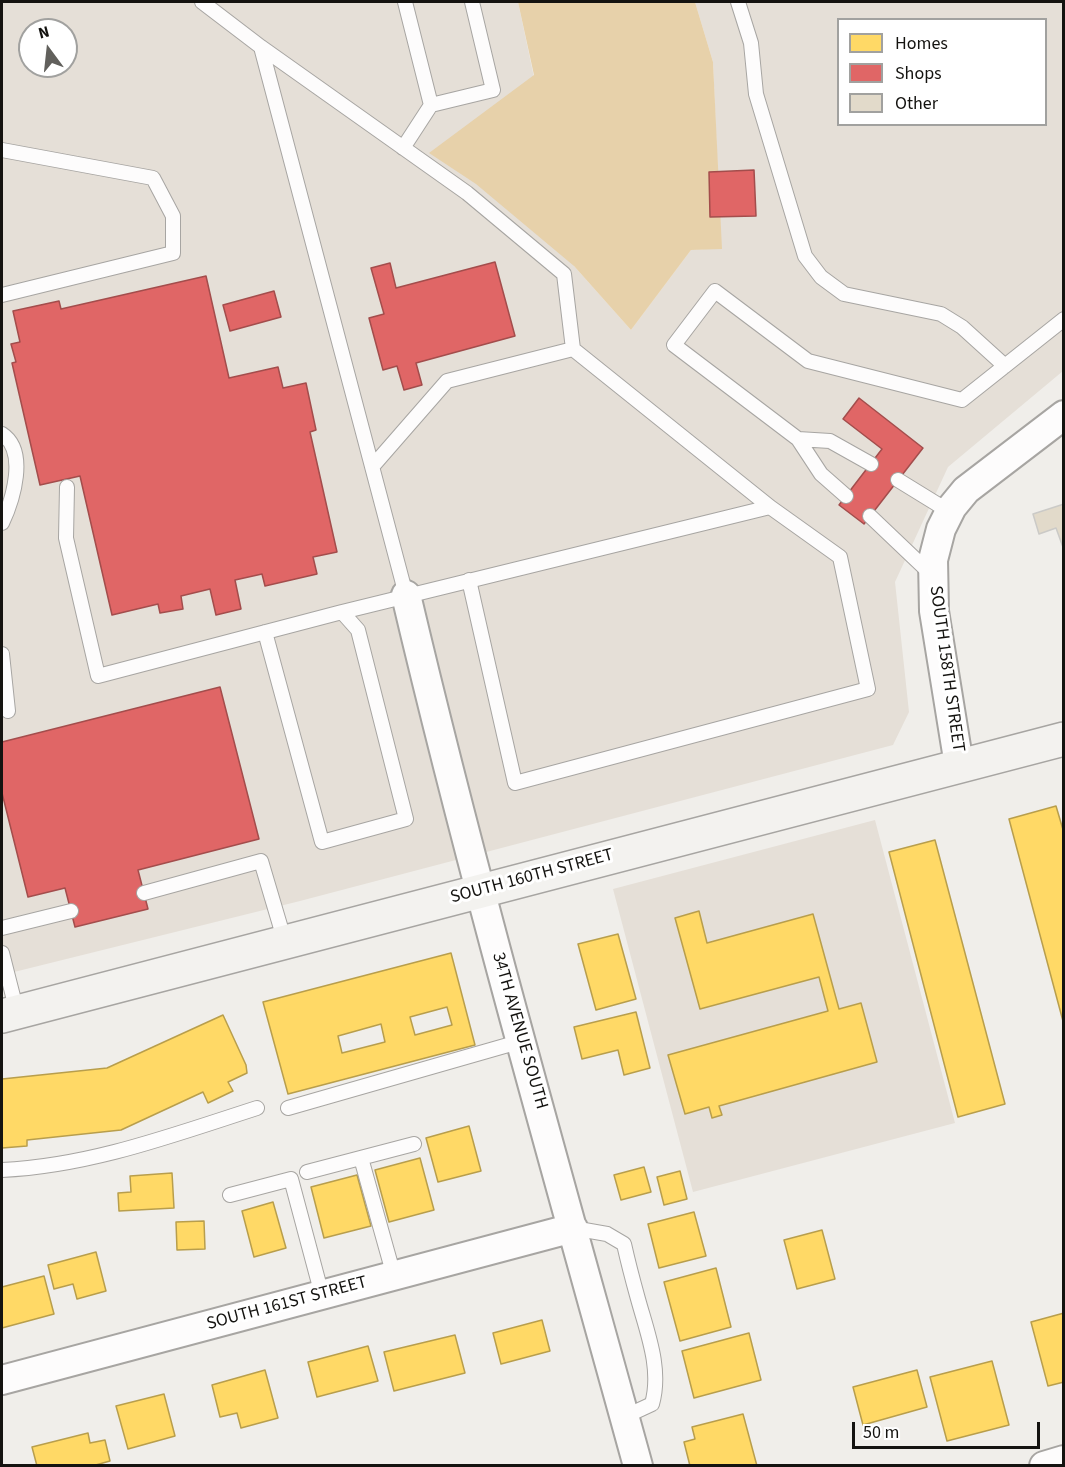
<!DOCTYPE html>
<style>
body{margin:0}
#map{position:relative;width:1065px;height:1467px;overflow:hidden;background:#f0eeea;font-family:"Source Sans 3",sans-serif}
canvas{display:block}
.frame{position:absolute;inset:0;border:3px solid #141310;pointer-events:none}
.legend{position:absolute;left:837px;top:18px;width:210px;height:108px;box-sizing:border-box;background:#fff;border:2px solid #a1a19f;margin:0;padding:8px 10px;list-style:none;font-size:18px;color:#141310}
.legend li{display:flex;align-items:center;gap:12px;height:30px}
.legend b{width:30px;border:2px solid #a1a19f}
.north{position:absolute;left:18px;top:18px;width:60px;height:60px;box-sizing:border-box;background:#fff;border:2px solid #a1a19f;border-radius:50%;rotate:345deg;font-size:16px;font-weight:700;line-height:24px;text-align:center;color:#141310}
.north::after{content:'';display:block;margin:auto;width:21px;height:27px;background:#61605c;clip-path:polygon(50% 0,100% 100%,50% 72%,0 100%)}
.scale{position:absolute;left:852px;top:1422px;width:188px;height:27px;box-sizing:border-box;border:3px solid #141310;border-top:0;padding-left:8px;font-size:18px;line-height:21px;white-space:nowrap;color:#141310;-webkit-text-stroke:4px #fff;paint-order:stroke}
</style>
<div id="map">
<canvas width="1065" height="1467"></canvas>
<div class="frame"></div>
<ul class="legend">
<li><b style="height:16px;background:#ffd966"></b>Homes</li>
<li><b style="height:16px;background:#e06666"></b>Shops</li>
<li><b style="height:16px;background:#e2daca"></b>Other</li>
</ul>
<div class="north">N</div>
<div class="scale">50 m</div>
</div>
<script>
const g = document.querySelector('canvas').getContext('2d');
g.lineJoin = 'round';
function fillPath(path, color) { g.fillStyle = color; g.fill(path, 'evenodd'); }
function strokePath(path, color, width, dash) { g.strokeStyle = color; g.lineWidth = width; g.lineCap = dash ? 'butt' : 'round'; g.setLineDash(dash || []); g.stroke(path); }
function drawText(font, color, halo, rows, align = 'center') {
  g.font = font + ' "Source Sans 3",sans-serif'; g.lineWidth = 6; g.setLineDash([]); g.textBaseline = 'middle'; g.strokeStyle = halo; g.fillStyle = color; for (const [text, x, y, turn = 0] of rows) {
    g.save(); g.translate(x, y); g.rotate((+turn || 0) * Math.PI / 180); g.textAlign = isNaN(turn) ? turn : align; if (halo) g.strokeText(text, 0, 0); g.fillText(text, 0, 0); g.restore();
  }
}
fillPath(new Path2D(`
 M 2,2 L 518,2 L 574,266 L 631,330 L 691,250 L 721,248 L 713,62 L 695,2 L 1063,2 L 1063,371 L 948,467 L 895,582 L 909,712 L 893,745 L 300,901 L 2,975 ZM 838,20 L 1046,20 L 1046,124 L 838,124 ZM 30,30 L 66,30 L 66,66 L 30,66 Z
 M 875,820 L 955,1123 L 693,1192 L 613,889 Z`), '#e5dfd7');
fillPath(new Path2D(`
 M 518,2 L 695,2 L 713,62 L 722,249 L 691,250 L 631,330 L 574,266 L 476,184 L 429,153 L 534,75 Z`), '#e7d1aa');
const homes = new Path2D(`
 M 1056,806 L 1064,833 L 1064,1025 L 1009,819 Z
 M 935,840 L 1005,1104 L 958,1117 L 889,852 Z
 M 699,911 L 707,943 L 813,914 L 839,1009 L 861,1003 L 877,1062 L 719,1106 L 722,1115 L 712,1118 L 709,1107 L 685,1114 L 668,1055 L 828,1011 L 819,977 L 700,1009 L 675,918 Z
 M 618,934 L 636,999 L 596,1010 L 578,944 Z
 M 451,953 L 475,1045 L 288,1094 L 263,1002 ZM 447,1007 L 452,1025 L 415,1035 L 410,1017 ZM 381,1024 L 385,1042 L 342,1053 L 338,1036 Z
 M 636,1012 L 650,1068 L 624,1075 L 618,1050 L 582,1059 L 574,1027 Z
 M 223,1015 L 246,1065 L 247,1073 L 228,1082 L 233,1091 L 208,1103 L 203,1092 L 121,1130 L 27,1140 L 27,1146 L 2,1148 L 2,1079 L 107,1068 Z
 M 469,1126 L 481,1171 L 438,1182 L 426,1138 Z
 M 420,1158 L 434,1210 L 389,1222 L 375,1170 Z
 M 644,1167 L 651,1192 L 621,1200 L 614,1175 Z
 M 680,1171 L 687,1199 L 664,1205 L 657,1177 Z
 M 172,1173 L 174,1208 L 119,1211 L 118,1193 L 131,1192 L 130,1176 Z
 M 357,1175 L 371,1226 L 324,1238 L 311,1187 Z
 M 273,1202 L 286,1248 L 254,1257 L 242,1211 Z
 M 694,1212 L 706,1256 L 659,1268 L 648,1224 Z
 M 204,1221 L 205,1249 L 177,1250 L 176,1222 Z
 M 822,1230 L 835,1279 L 797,1289 L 784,1240 Z
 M 96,1252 L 106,1291 L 77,1299 L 73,1284 L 54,1289 L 48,1265 Z
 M 716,1268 L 731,1327 L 680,1341 L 664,1282 Z
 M 44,1276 L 54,1314 L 2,1328 L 2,1287 Z
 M 1064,1313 L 1064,1382 L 1048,1386 L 1031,1322 Z
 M 542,1320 L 550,1351 L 501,1364 L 493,1333 Z
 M 749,1333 L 761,1380 L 694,1398 L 682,1351 Z
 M 455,1335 L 465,1373 L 394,1391 L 384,1352 Z
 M 368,1346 L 378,1381 L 317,1397 L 308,1362 Z
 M 992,1361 L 1009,1425 L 947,1441 L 930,1377 Z
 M 265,1370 L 278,1418 L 241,1428 L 237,1413 L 220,1417 L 212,1385 Z
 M 917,1370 L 927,1407 L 863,1425 L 853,1387 Z
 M 164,1394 L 175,1436 L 128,1449 L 116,1406 Z
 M 743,1414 L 757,1466 L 690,1466 L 684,1442 L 695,1439 L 692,1427 Z
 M 88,1433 L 90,1443 L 105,1440 L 110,1461 L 92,1466 L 37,1466 L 32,1447 Z`);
fillPath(homes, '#ffd966');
strokePath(homes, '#b89e4c', 1.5);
const shops = new Path2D(`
 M 754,170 L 756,216 L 710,217 L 709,172 Z
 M 495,262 L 515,336 L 416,363 L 422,385 L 404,390 L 397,366 L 383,370 L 369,318 L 384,314 L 371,268 L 390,263 L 396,288 Z
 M 206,276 L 229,378 L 278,367 L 283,388 L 306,383 L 316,430 L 310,432 L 337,552 L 313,557 L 317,574 L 265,586 L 262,574 L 235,580 L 241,609 L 216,615 L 210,589 L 181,596 L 183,609 L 160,613 L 158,604 L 112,615 L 80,476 L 40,485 L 12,363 L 16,362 L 11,344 L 20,342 L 13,311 L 59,301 L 61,309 Z
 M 274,291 L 281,317 L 230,331 L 223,305 Z
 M 859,398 L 923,448 L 864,524 L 839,505 L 882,449 L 843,419 Z
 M 220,687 L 259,839 L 138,870 L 148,909 L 75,927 L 65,888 L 28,897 L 2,793 L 2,742 Z`);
fillPath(shops, '#e06666');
strokePath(shops, '#a34d4c', 1.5);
const building = new Path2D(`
 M 1064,504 L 1064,550 L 1056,528 L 1039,534 L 1033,514 Z`);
fillPath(building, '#e2daca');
strokePath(building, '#cbcac7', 1.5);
const lane = new Path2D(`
 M 202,2 L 261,47 L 467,193 L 564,274 L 573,349
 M 405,2 L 431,105 L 493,90 L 472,2
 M 738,2 L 751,43 L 756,94 L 805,256 L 821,277 L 844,294 L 941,314 L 962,327 L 1005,366
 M 261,47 L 406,595
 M 403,148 L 431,105
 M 2,150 L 153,178 L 173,216 L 173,253 L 2,295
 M 2,434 C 28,451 13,500 2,523
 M 798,439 L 674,345 L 715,291 L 808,361 L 962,400 L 1064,319
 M 372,467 L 447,381 L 573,349 L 770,507
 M 898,480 L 950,512
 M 67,487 L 66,538 L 98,676 L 342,612 L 358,630 L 406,819 L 322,842 L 265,632
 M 846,496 L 821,474 L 798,439 L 830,441 L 871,464
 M 870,516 L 932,575
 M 342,612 L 770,507 L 840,557 L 868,689 L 515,783 L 469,580
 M 2,654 L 8,711
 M 144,893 L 261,861 L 285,942
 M 2,928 L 71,911
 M 2,953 L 17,1012
 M 288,1108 L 522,1041
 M 361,1158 L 394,1276
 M 2,1170 C 90,1166 173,1135 257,1108
 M 307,1172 L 414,1144
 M 230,1195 L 291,1179 L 322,1295
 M 573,1228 L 607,1234 L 624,1244 C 628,1262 633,1281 638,1299 C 647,1332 662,1369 652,1404 L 624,1417`);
const street = new Path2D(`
 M 406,595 C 475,887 558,1176 638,1466
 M 959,765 L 934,611 L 933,560 L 941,529 L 952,507 L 966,490 L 1064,415
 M 2,1380 L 573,1228
 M 1044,1466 L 1064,1460`);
const secondary = new Path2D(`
 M 2,1016 L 1064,739`);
strokePath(lane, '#a7a5a2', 16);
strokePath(street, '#a7a5a2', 32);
strokePath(secondary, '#a7a5a2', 36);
strokePath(lane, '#fdfcfc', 14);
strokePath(street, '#fdfcfc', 28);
strokePath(secondary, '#f3f2ef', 33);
drawText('18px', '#141310', '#fff', [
 ["SOUTH 158TH STREET",946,669,82],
 ["SOUTH 160TH STREET",532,877,-15],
 ["34TH AVENUE SOUTH",519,1031,74],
 ["SOUTH 161ST STREET",287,1304,-15]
]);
</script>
